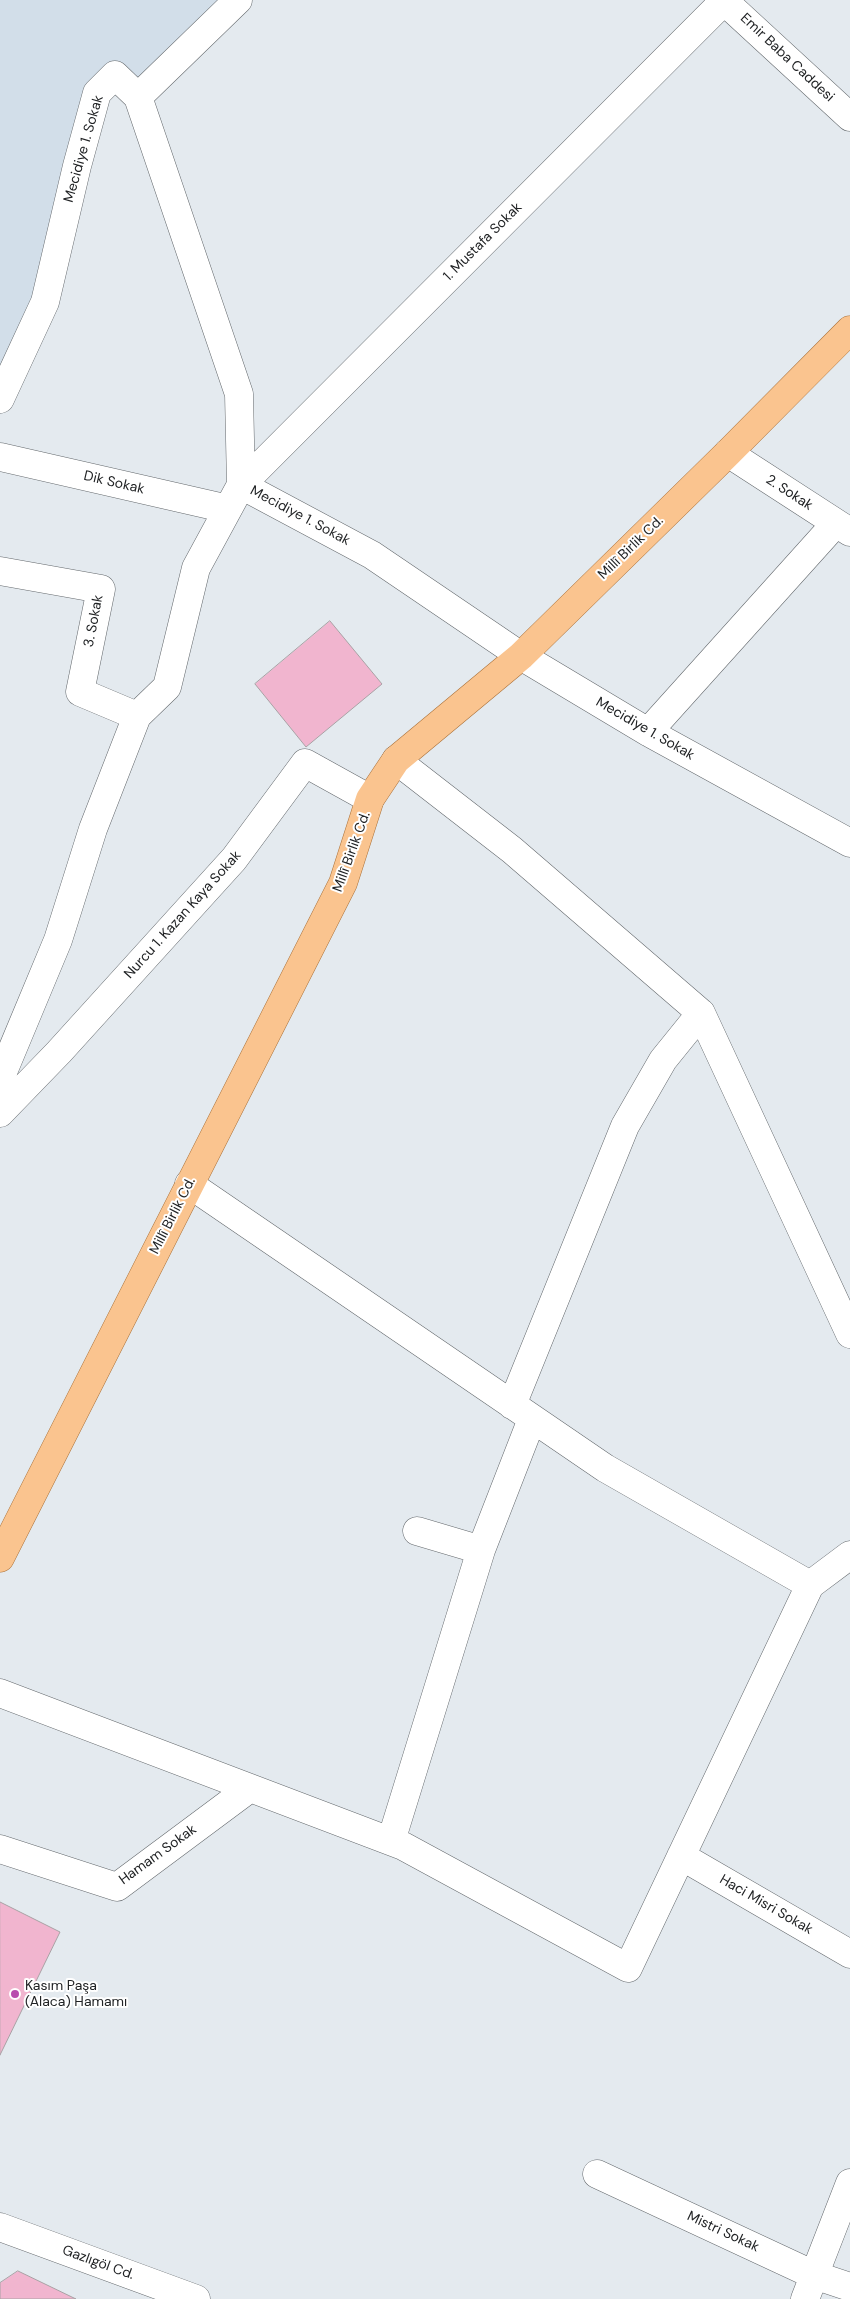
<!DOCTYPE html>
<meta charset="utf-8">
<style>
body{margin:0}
canvas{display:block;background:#e4eaef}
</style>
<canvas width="850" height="2299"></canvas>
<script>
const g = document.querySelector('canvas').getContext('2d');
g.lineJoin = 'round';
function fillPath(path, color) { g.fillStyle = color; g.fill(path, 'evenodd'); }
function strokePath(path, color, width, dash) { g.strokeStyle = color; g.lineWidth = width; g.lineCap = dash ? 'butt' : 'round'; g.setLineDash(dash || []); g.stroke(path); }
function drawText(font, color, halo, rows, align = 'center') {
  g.font = font + ' "DM Sans",sans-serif'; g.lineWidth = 4; g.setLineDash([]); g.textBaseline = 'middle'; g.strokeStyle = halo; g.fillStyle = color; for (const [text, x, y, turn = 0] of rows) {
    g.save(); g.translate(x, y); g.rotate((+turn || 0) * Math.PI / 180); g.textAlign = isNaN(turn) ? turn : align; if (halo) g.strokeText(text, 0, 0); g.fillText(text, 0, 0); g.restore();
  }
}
fillPath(new Path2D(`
 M 0,0 L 238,0 L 138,97 L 115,75 L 0,398 Z`), '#d2dee9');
const building = new Path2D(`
 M 330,621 L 382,684 L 306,747 L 255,684 Z
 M 0,1902 L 60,1932 L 0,2055 Z
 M 18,2271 L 76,2299 L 0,2299 L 0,2283 Z`);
fillPath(building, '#f1b5cf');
strokePath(building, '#a9a2a5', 1);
const minor = new Path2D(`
 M 723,0 L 850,117
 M 138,97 L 238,0
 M 0,399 L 45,302 L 77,166 L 97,93 L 115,75 L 138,97 L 239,394 L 241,485 L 372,555 L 521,656 L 648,732 L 850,843
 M 728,453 L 850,532
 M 0,457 L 228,509
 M 0,571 L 101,589 L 80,692 L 137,716
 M 648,732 L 836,523
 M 396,760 L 512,850 L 701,1013 L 850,1334
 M 0,1079 L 58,940 L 93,829 L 137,716 L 167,687 L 196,568 L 241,485 L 725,0
 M 0,1113 L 59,1052 L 234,859 L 305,763 L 370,799
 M 189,1184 L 605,1468 L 810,1585
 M 512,1405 L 625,1126 L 663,1060 L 701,1013
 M 417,1531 L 481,1550
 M 0,1693 L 403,1846 L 628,1968 L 810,1585 L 850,1555
 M 391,1841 L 481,1550 L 532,1419
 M 0,1849 L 117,1887 L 250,1788
 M 681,1856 L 850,1954
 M 597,2174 L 814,2275 L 850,2287
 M 0,2227 L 196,2299
 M 805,2299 L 850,2183`);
const major = new Path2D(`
 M 0,1558 L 343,883 L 370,799 L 396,760 L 521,656 L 728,453 L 850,330`);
strokePath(minor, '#64696d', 29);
strokePath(major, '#ab723a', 29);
strokePath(minor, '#fff', 28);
strokePath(major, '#fac48f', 28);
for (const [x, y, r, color] of [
 [15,1994,5,"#b84dae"]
]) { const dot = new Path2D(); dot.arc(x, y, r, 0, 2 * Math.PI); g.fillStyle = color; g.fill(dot); strokePath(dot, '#fff', 2); }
drawText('14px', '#212325', '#fff', [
 ["Emir Baba Caddesi",787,58,43],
 ["Mecidiye 1. Sokak",84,149,-74],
 ["1. Mustafa Sokak",483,242,-45],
 ["Dik Sokak",114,483,13],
 ["2. Sokak",789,493,33],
 ["Mecidiye 1. Sokak",300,516,28],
 ["Millî Birlik Cd.",631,548,-44],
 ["3. Sokak",94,621,-79],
 ["Mecidiye 1. Sokak",645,729,30],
 ["Millî Birlik Cd.",352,852,-70],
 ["Nurcu 1. Kazan Kaya Sokak",183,915,-48],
 ["Millî Birlik Cd.",173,1216,-63],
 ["Hamam Sokak",158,1855,-36],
 ["Haci Misri Sokak",766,1905,30],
 ["Mistri Sokak",723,2232,25],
 ["Gazlıgöl Cd.",98,2263,20]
]);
drawText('14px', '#212325', '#fff', [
 ["Kasım Paşa",25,1986],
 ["(Alaca) Hamamı",25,2002]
], 'left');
</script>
